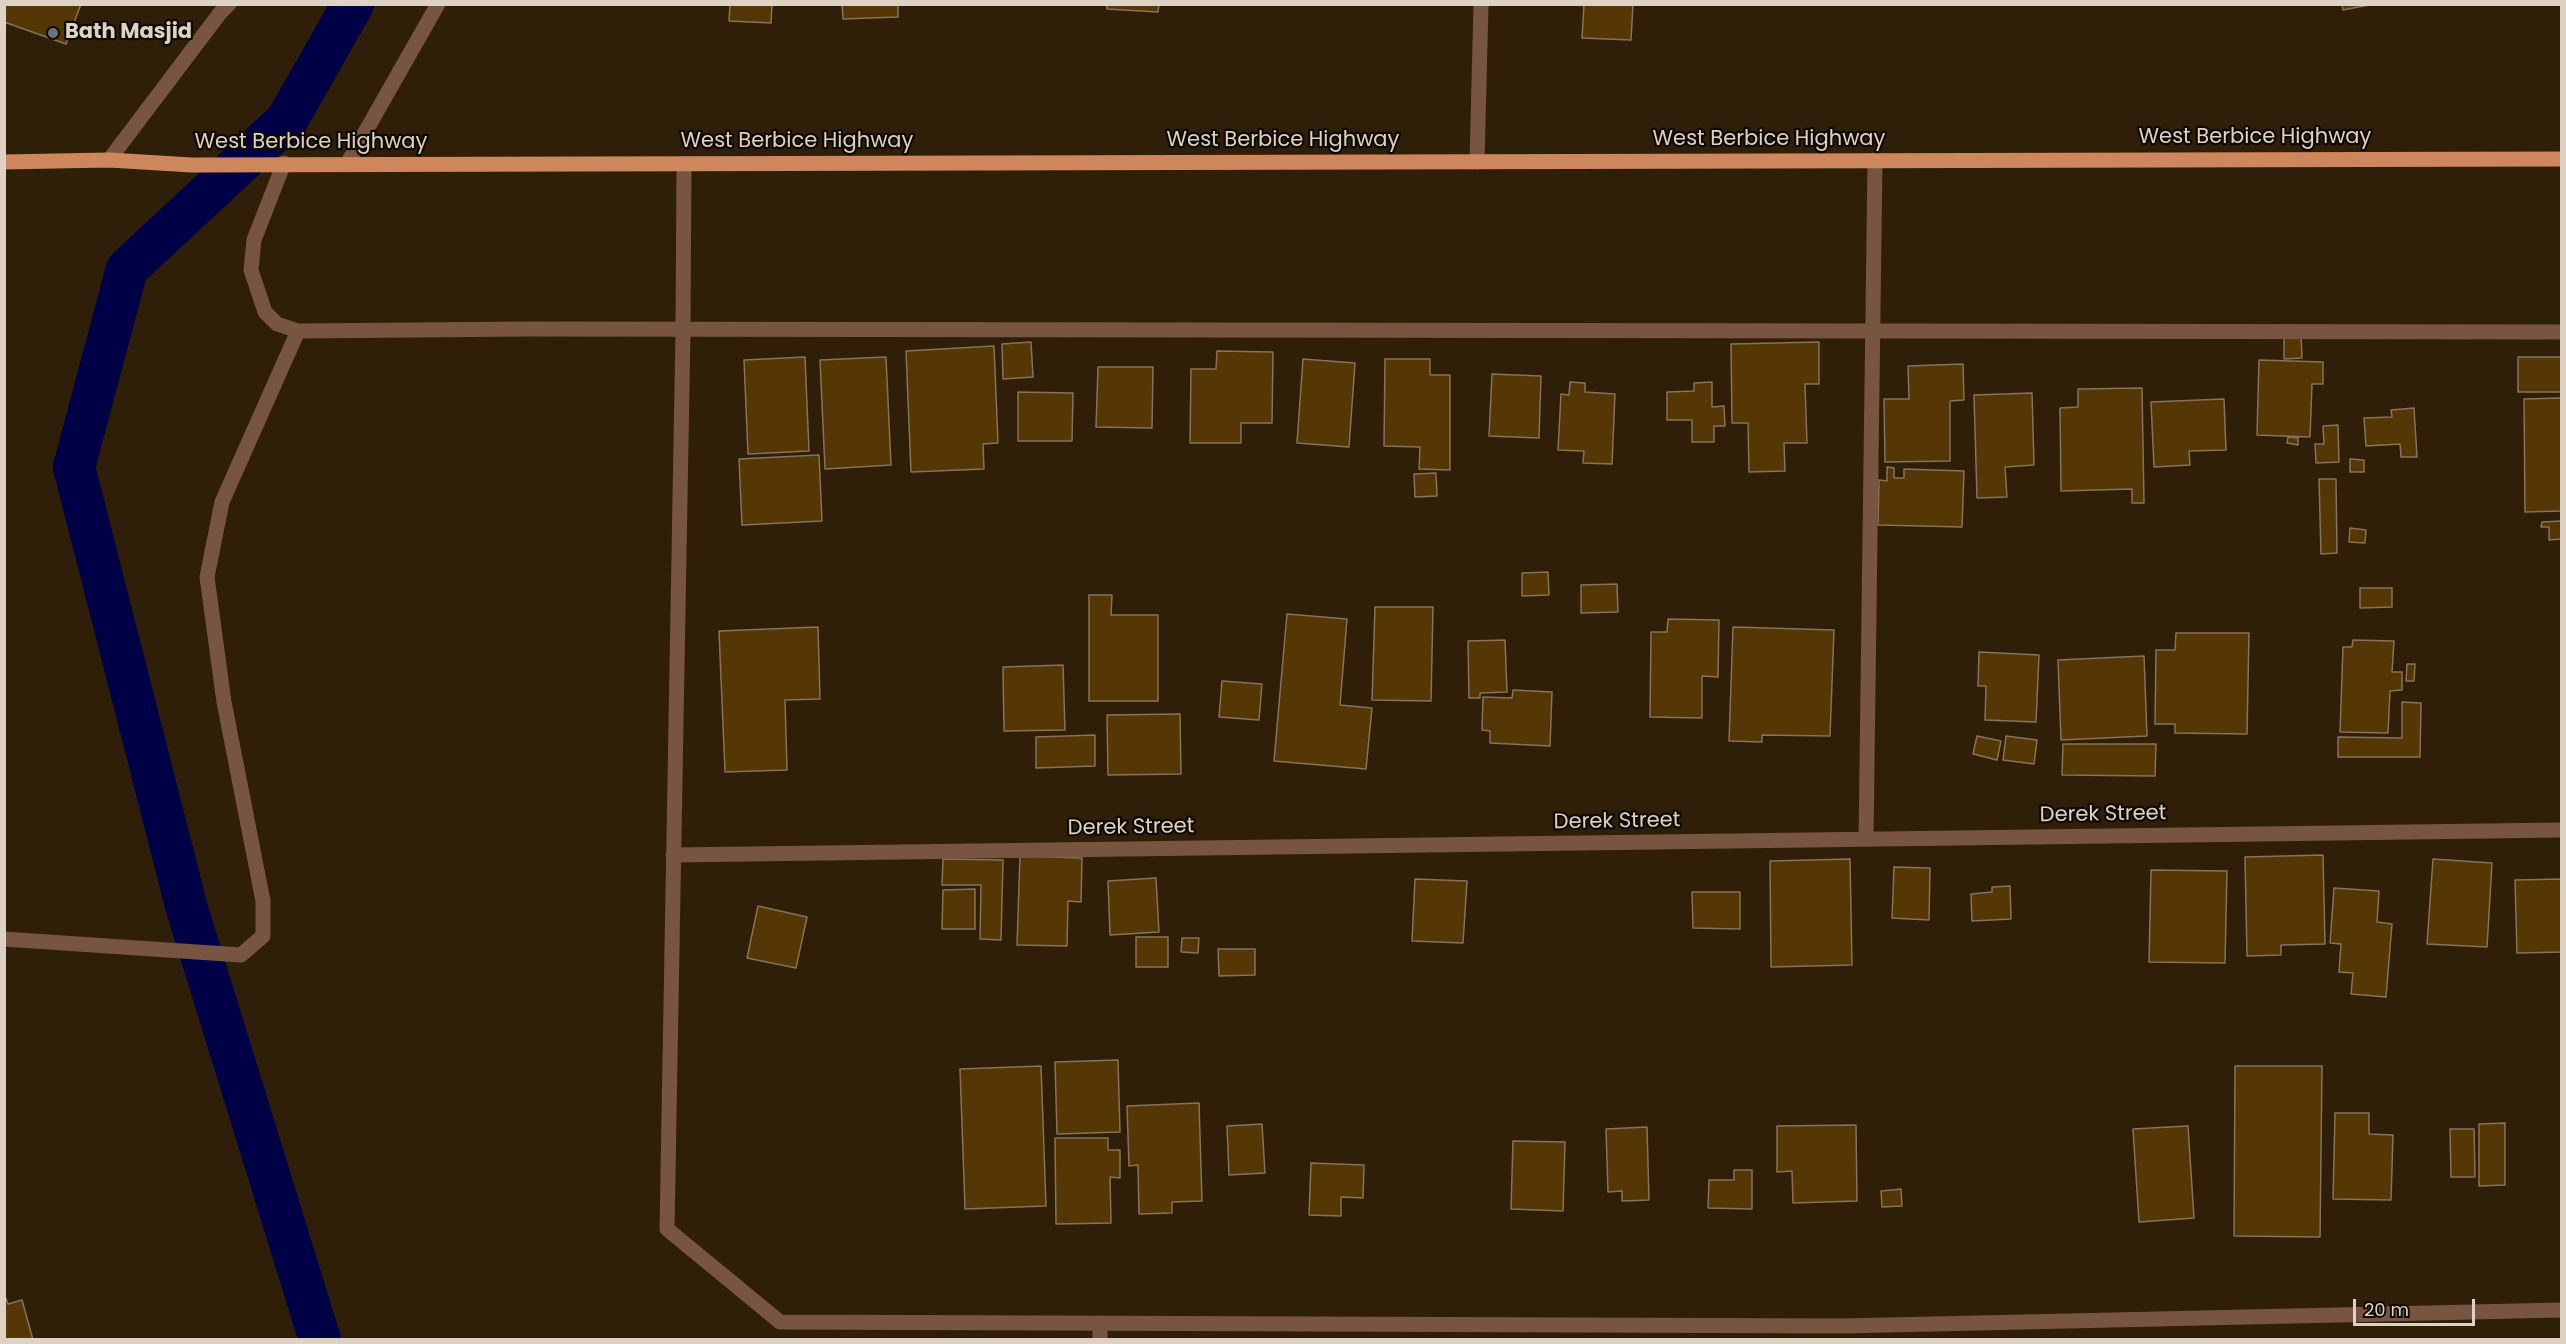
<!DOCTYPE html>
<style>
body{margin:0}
#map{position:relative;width:2566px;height:1344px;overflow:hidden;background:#2f1e08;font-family:Poppins,sans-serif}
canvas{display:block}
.frame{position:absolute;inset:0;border:6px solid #ddd2c4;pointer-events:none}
.scale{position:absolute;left:2353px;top:1299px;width:122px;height:27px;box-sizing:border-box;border:3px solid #ddd2c4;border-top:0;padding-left:8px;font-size:18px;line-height:21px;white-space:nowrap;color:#ddd2c4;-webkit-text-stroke:4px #110a03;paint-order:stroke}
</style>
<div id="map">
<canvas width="2566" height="1344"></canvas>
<div class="frame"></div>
<div class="scale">20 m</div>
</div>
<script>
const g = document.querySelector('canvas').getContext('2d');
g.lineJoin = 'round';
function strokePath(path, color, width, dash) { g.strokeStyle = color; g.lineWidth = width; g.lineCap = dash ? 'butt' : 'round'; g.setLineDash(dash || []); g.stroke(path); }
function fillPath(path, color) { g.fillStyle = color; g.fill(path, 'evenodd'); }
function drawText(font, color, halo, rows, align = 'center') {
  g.font = font + ' Poppins,sans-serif'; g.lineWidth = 4.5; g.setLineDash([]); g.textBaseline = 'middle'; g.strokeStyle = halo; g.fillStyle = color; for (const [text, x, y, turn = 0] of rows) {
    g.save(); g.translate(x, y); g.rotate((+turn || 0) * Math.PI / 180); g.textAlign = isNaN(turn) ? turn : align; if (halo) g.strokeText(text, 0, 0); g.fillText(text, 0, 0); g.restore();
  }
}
strokePath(new Path2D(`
 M 320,1340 L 187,909 L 74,467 L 127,269 L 287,120 L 353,4`), '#000046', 42);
const building = new Path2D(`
 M 4,4 L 81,4 L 66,44 L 4,22 Z
 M 730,4 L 772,4 L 771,23 L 729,21 Z
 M 842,4 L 898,4 L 898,17 L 843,19 Z
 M 1107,4 L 1159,4 L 1158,12 L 1107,9 Z
 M 1584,4 L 1633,4 L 1631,40 L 1582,38 Z
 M 2342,4 L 2369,4 L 2369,5 L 2343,10 Z
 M 2284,335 L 2301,335 L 2302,358 L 2284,359 Z
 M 1031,342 L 1033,377 L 1003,379 L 1002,344 Z
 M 1819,342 L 1819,384 L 1805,384 L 1807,443 L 1784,443 L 1785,471 L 1749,472 L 1748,423 L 1732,423 L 1731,344 Z
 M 994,346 L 998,443 L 983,444 L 984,469 L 911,472 L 906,351 Z
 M 1217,351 L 1273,352 L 1272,423 L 1241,423 L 1241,443 L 1190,443 L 1191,369 L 1216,369 Z
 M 805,357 L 809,451 L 748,454 L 744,360 Z
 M 886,357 L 891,465 L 825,469 L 820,360 Z
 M 2518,357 L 2562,357 L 2562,392 L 2518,392 Z
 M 1303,359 L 1355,363 L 1349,447 L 1297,443 Z
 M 1385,359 L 1430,359 L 1430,375 L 1450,375 L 1450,470 L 1419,469 L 1420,447 L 1384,446 Z
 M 2259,360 L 2323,362 L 2323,384 L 2312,384 L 2310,437 L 2257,435 Z
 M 1963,364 L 1964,400 L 1950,401 L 1950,461 L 1885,462 L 1884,399 L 1909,399 L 1908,366 Z
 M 1098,367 L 1153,367 L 1152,428 L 1096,427 Z
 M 1492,374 L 1541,376 L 1539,438 L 1489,436 Z
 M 1570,382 L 1585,383 L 1585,392 L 1615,394 L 1612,464 L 1583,463 L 1584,451 L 1558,450 L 1561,394 L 1569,395 Z
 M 1712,382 L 1712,407 L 1724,406 L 1725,426 L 1714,426 L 1714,442 L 1692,442 L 1692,420 L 1667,420 L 1667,392 L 1694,391 L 1694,383 Z
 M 2142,388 L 2144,503 L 2132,503 L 2132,489 L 2061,491 L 2060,408 L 2078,407 L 2078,389 Z
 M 1018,392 L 1073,393 L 1072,441 L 1018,441 Z
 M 2032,393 L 2034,465 L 2005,467 L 2007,497 L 1977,498 L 1974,395 Z
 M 2562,398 L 2562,511 L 2525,512 L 2524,399 Z
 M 2224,399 L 2226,450 L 2189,451 L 2190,465 L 2154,467 L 2151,402 Z
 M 2414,408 L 2417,457 L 2401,457 L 2400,444 L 2366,446 L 2364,418 L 2392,417 L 2391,410 Z
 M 2338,425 L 2339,462 L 2316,463 L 2315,444 L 2324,444 L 2323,426 Z
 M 2288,437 L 2298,438 L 2298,445 L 2287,443 Z
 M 819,455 L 822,521 L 742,525 L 739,459 Z
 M 2350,459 L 2364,460 L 2364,472 L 2350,472 Z
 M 1887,467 L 1894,468 L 1894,478 L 1904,478 L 1904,469 L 1964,471 L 1962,527 L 1878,525 L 1879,480 L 1887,481 Z
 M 1436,473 L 1437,496 L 1415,497 L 1414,474 Z
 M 2319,479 L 2336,479 L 2337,553 L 2321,554 Z
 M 2562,521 L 2562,539 L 2549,540 L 2549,527 L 2541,527 L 2542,522 Z
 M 2350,528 L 2366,530 L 2365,543 L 2349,542 Z
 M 1548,572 L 1549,595 L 1522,596 L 1522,573 Z
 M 1617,584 L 1618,612 L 1581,613 L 1581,585 Z
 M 2360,588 L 2392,588 L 2392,607 L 2360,608 Z
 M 1089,595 L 1112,595 L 1111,615 L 1158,615 L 1158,701 L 1089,701 Z
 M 1375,607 L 1433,607 L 1431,701 L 1372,700 Z
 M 1287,614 L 1347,619 L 1340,705 L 1372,708 L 1366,769 L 1274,761 Z
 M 1668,619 L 1719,620 L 1718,677 L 1702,676 L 1702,718 L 1650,717 L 1651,632 L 1667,632 Z
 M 818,627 L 820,699 L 785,700 L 787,770 L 725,772 L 719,631 Z
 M 1733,627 L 1834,630 L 1830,736 L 1762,735 L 1762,742 L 1729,741 Z
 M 2176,633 L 2249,633 L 2247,734 L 2175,733 L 2175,724 L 2155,724 L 2156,650 L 2175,650 Z
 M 1505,640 L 1507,692 L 1480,693 L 1480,698 L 1469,698 L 1468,641 Z
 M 2353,640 L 2394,641 L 2392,672 L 2402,672 L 2402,690 L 2390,691 L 2388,733 L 2340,732 L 2343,647 L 2352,647 Z
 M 1979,652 L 2039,655 L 2036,722 L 1985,720 L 1986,686 L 1978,686 Z
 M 2144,656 L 2147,736 L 2061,740 L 2058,660 Z
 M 2407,664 L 2415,664 L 2414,681 L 2406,681 Z
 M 1063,665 L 1065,730 L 1004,731 L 1003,667 Z
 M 1222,681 L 1262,684 L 1259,720 L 1219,717 Z
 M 1513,690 L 1552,692 L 1550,746 L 1490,743 L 1490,731 L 1482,730 L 1483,697 L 1512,698 Z
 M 2402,702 L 2421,703 L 2420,757 L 2338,757 L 2338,737 L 2402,738 Z
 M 1180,714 L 1181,774 L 1108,775 L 1107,715 Z
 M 1095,735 L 1095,766 L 1036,768 L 1036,737 Z
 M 1977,736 L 2001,741 L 1997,760 L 1973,754 Z
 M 2006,736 L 2037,740 L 2034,764 L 2003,760 Z
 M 2063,744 L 2156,744 L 2155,776 L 2062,775 Z
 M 2323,855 L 2325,944 L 2281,945 L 2281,955 L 2247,956 L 2245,857 Z
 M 1020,856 L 1082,858 L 1081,902 L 1068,901 L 1067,946 L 1017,945 Z
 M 943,859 L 1003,860 L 1001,940 L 980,939 L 981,885 L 942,885 Z
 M 1850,859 L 1852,965 L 1771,967 L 1770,861 Z
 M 2433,859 L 2492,863 L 2487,947 L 2427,944 Z
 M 1894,867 L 1930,868 L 1929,920 L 1892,918 Z
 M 2151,870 L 2227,871 L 2225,963 L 2149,962 Z
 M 1156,878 L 1159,932 L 1110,935 L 1108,881 Z
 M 1415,879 L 1467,881 L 1463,943 L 1412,941 Z
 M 2562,879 L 2562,952 L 2517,953 L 2515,880 Z
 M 2010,886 L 2011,919 L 1972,921 L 1971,894 L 1992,892 L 1992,887 Z
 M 2334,888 L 2379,891 L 2377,922 L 2392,924 L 2386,997 L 2351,994 L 2353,973 L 2339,972 L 2341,944 L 2330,943 Z
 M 975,889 L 975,929 L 942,929 L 943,890 Z
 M 1692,892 L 1740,892 L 1740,929 L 1693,928 Z
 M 758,906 L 807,917 L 796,968 L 747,958 Z
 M 1136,937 L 1168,937 L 1168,967 L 1136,967 Z
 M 1182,938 L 1199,938 L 1198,953 L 1181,952 Z
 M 1218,949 L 1255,949 L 1255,975 L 1219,976 Z
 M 1118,1060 L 1120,1132 L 1057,1134 L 1055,1062 Z
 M 1041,1066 L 1046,1206 L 965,1209 L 960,1069 Z
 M 2235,1066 L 2322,1066 L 2320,1237 L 2234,1236 Z
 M 1199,1103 L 1202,1201 L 1172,1202 L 1172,1213 L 1139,1214 L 1138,1165 L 1129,1166 L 1127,1106 Z
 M 2335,1113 L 2369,1113 L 2369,1134 L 2393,1135 L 2391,1200 L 2333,1199 Z
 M 2505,1123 L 2505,1185 L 2479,1186 L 2479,1124 Z
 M 1262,1124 L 1265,1173 L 1229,1175 L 1227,1126 Z
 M 1856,1125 L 1857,1201 L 1793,1203 L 1792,1171 L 1777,1172 L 1777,1126 Z
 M 2188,1126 L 2194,1218 L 2139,1222 L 2133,1129 Z
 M 1647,1127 L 1649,1200 L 1622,1201 L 1622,1191 L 1608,1192 L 1606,1129 Z
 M 2450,1129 L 2474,1129 L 2475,1177 L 2451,1177 Z
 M 1055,1138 L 1108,1138 L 1108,1150 L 1120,1150 L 1120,1178 L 1110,1177 L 1111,1223 L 1056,1224 Z
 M 1513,1141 L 1565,1142 L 1563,1211 L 1511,1209 Z
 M 1311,1163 L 1364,1165 L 1363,1198 L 1341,1197 L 1341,1216 L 1309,1215 Z
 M 1734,1170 L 1752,1170 L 1752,1209 L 1708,1208 L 1709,1180 L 1734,1180 Z
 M 1901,1189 L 1902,1206 L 1882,1207 L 1881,1191 Z
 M 4,1293 L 8,1304 L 22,1300 L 33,1340 L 4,1340 Z`);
fillPath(building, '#553605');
strokePath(building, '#87735b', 1.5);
strokePath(new Path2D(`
 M 109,160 L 220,13 L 229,4
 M 1477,162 L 1481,4
 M 284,163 L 254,240 L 251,270 L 265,312 L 277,324 L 298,331 L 528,329 L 2562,332
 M 347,164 L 438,4
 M 684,164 L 683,330 L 667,1229 L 780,1322 L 1843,1326 L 2562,1310
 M 1866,839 L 1875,160
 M 673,855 L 2562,830
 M 4,939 L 241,955 L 263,936 L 263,901 L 224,702 L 207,577 L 222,502 L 298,331
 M 1100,1340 L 1100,1323`), '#785541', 15);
strokePath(new Path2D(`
 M 4,162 L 109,160 L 192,165 L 2562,159`), '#ce865c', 15);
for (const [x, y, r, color] of [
 [53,33,6,"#6b7280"]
]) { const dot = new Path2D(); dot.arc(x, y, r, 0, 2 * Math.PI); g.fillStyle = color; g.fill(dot); strokePath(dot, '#110a03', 2); }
drawText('bold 21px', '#ddd2c4', '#110a03', [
 ["Bath Masjid",65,33]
], 'left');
drawText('21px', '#ddd2c4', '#110a03', [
 ["West Berbice Highway",2255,138],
 ["West Berbice Highway",1769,140],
 ["West Berbice Highway",1283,141],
 ["West Berbice Highway",797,142],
 ["West Berbice Highway",311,143],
 ["Derek Street",2103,815,-1],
 ["Derek Street",1617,822,-1],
 ["Derek Street",1131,828,-1]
]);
</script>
